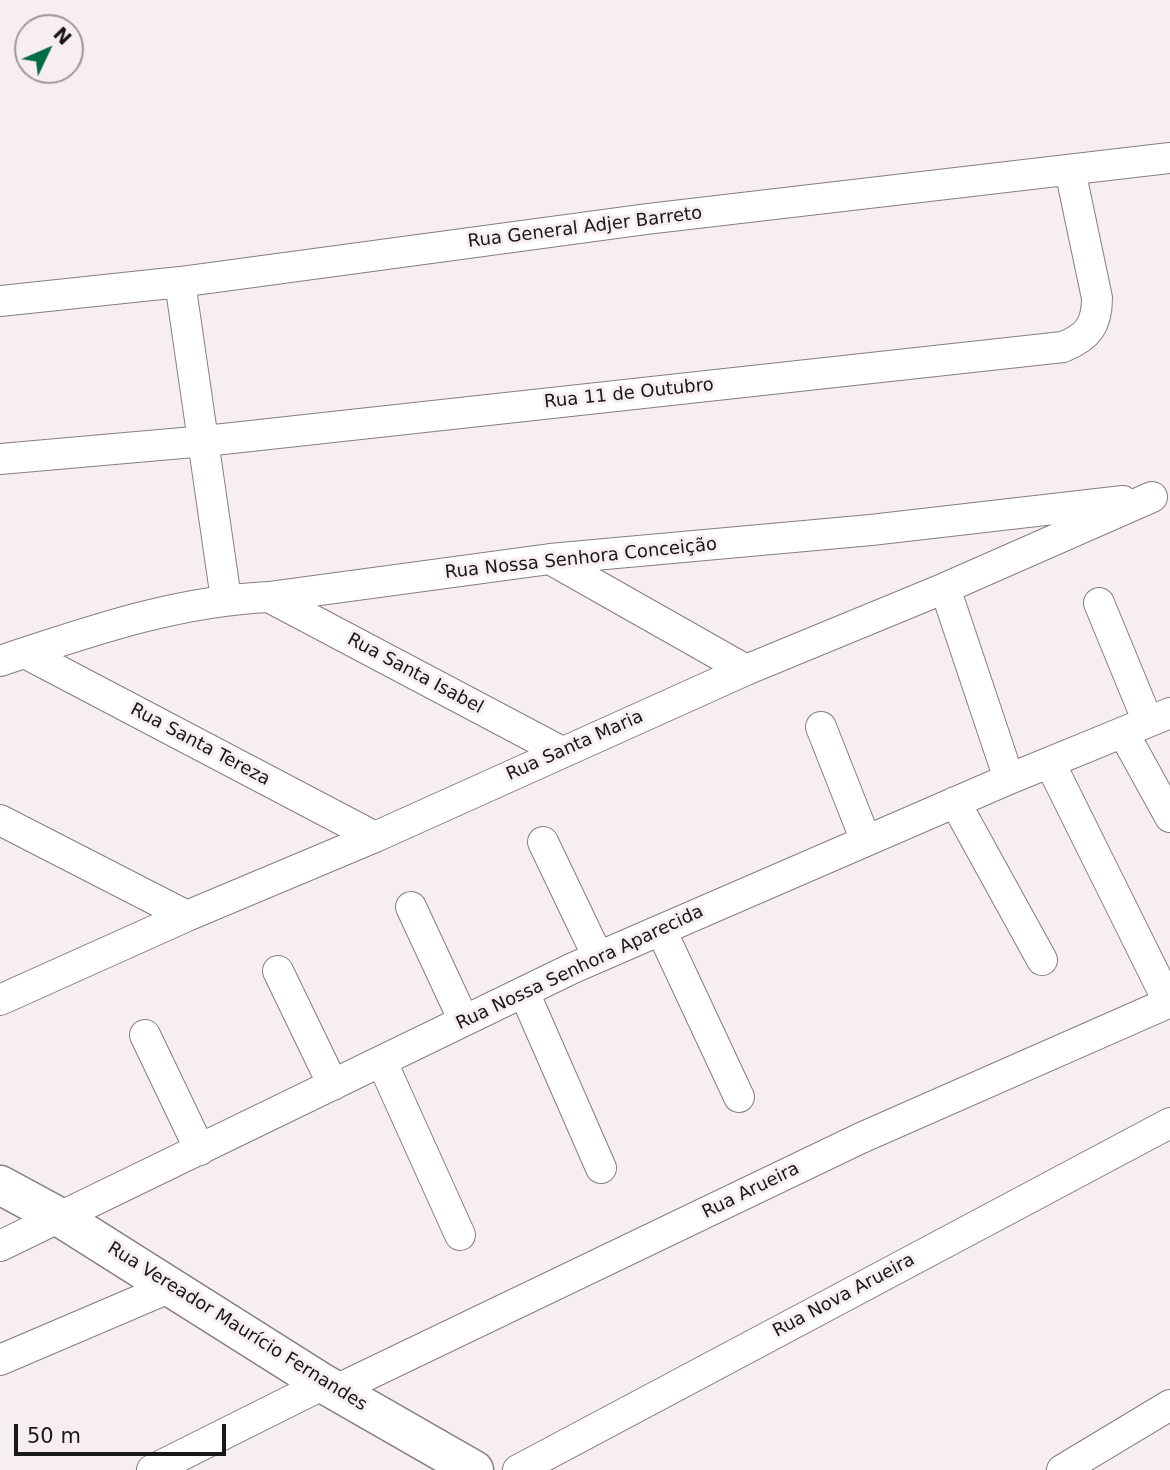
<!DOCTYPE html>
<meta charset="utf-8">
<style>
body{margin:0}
#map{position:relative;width:1170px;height:1470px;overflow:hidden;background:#f6eef3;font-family:"DejaVu Sans",sans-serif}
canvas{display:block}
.north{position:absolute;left:14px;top:14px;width:70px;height:70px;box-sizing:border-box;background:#f6eef3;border:2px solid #9e989c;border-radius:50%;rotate:46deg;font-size:19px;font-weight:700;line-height:28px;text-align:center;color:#1a1719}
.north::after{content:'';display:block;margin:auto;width:24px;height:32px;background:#006c43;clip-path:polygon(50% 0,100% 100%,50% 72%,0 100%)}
.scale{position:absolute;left:14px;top:1424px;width:212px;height:32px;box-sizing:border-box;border:4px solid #1a1719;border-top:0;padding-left:9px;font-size:21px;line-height:24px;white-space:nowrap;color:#1a1719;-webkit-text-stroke:5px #f6eef3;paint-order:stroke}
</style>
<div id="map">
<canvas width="1170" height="1470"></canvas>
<div class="north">N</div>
<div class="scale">50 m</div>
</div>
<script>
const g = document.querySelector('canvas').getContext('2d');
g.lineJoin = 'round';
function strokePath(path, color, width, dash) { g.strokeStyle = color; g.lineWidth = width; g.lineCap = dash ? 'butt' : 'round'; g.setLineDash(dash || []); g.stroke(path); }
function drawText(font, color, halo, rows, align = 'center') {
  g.font = font + ' "DejaVu Sans",sans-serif'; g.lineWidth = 6; g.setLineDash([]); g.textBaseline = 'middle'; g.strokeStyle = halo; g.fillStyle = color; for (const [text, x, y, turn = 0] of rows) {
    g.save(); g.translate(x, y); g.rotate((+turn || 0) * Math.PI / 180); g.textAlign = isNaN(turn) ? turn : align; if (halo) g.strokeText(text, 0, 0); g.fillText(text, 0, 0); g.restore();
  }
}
const street = new Path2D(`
 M 180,282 L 226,599
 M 0,301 L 180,282 L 647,219 L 1170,158
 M 0,459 L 205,441 L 1063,347 C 1088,337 1097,325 1097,298 L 1070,170
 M 550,559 L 746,670
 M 945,588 L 1009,779
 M 269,597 L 562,752
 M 1099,603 L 1148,722
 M 25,653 L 375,837
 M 0,661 C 88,632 176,601 269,597 L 550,559 L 871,530 L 1123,501
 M 821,727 L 866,841
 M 1123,732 L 1170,817
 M 1050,763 L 1169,1003
 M 955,802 L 1042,960
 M 0,820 L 187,916
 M 543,842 L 598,957
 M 411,907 L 464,1021
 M 661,930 L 739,1097
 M 278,971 L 333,1085
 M 524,992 L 601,1168
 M 0,1000 L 187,916 L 375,837 L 746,670 L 945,588 L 1152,497
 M 145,1035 L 200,1150
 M 382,1062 L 460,1235
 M 0,1246 L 573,968 L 1009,779 L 1170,713
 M 0,1360 L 171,1287
 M 336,1390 L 861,1138 L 1170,1002
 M 152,1470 L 324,1384
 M 518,1470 L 1170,1123
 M 1062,1470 L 1170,1405`);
const secondary = new Path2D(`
 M 0,1185 L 61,1218 L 324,1384 L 474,1470`);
strokePath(street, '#857d82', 32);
strokePath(secondary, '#857d82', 41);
strokePath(street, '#fff', 30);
strokePath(secondary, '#fff', 38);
drawText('18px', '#1a1719', '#f6eef3', [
 ["Rua General Adjer Barreto",585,228,-7],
 ["Rua 11 de Outubro",629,394,-6],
 ["Rua Nossa Senhora Conceição",581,559,-6],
 ["Rua Santa Isabel",415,674,28],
 ["Rua Santa Tereza",200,745,28],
 ["Rua Santa Maria",575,746,-24],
 ["Rua Nossa Senhora Aparecida",580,968,-25],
 ["Rua Arueira",751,1191,-26],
 ["Rua Nova Arueira",844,1296,-28],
 ["Rua Vereador Maurício Fernandes",237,1327,32]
]);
</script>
